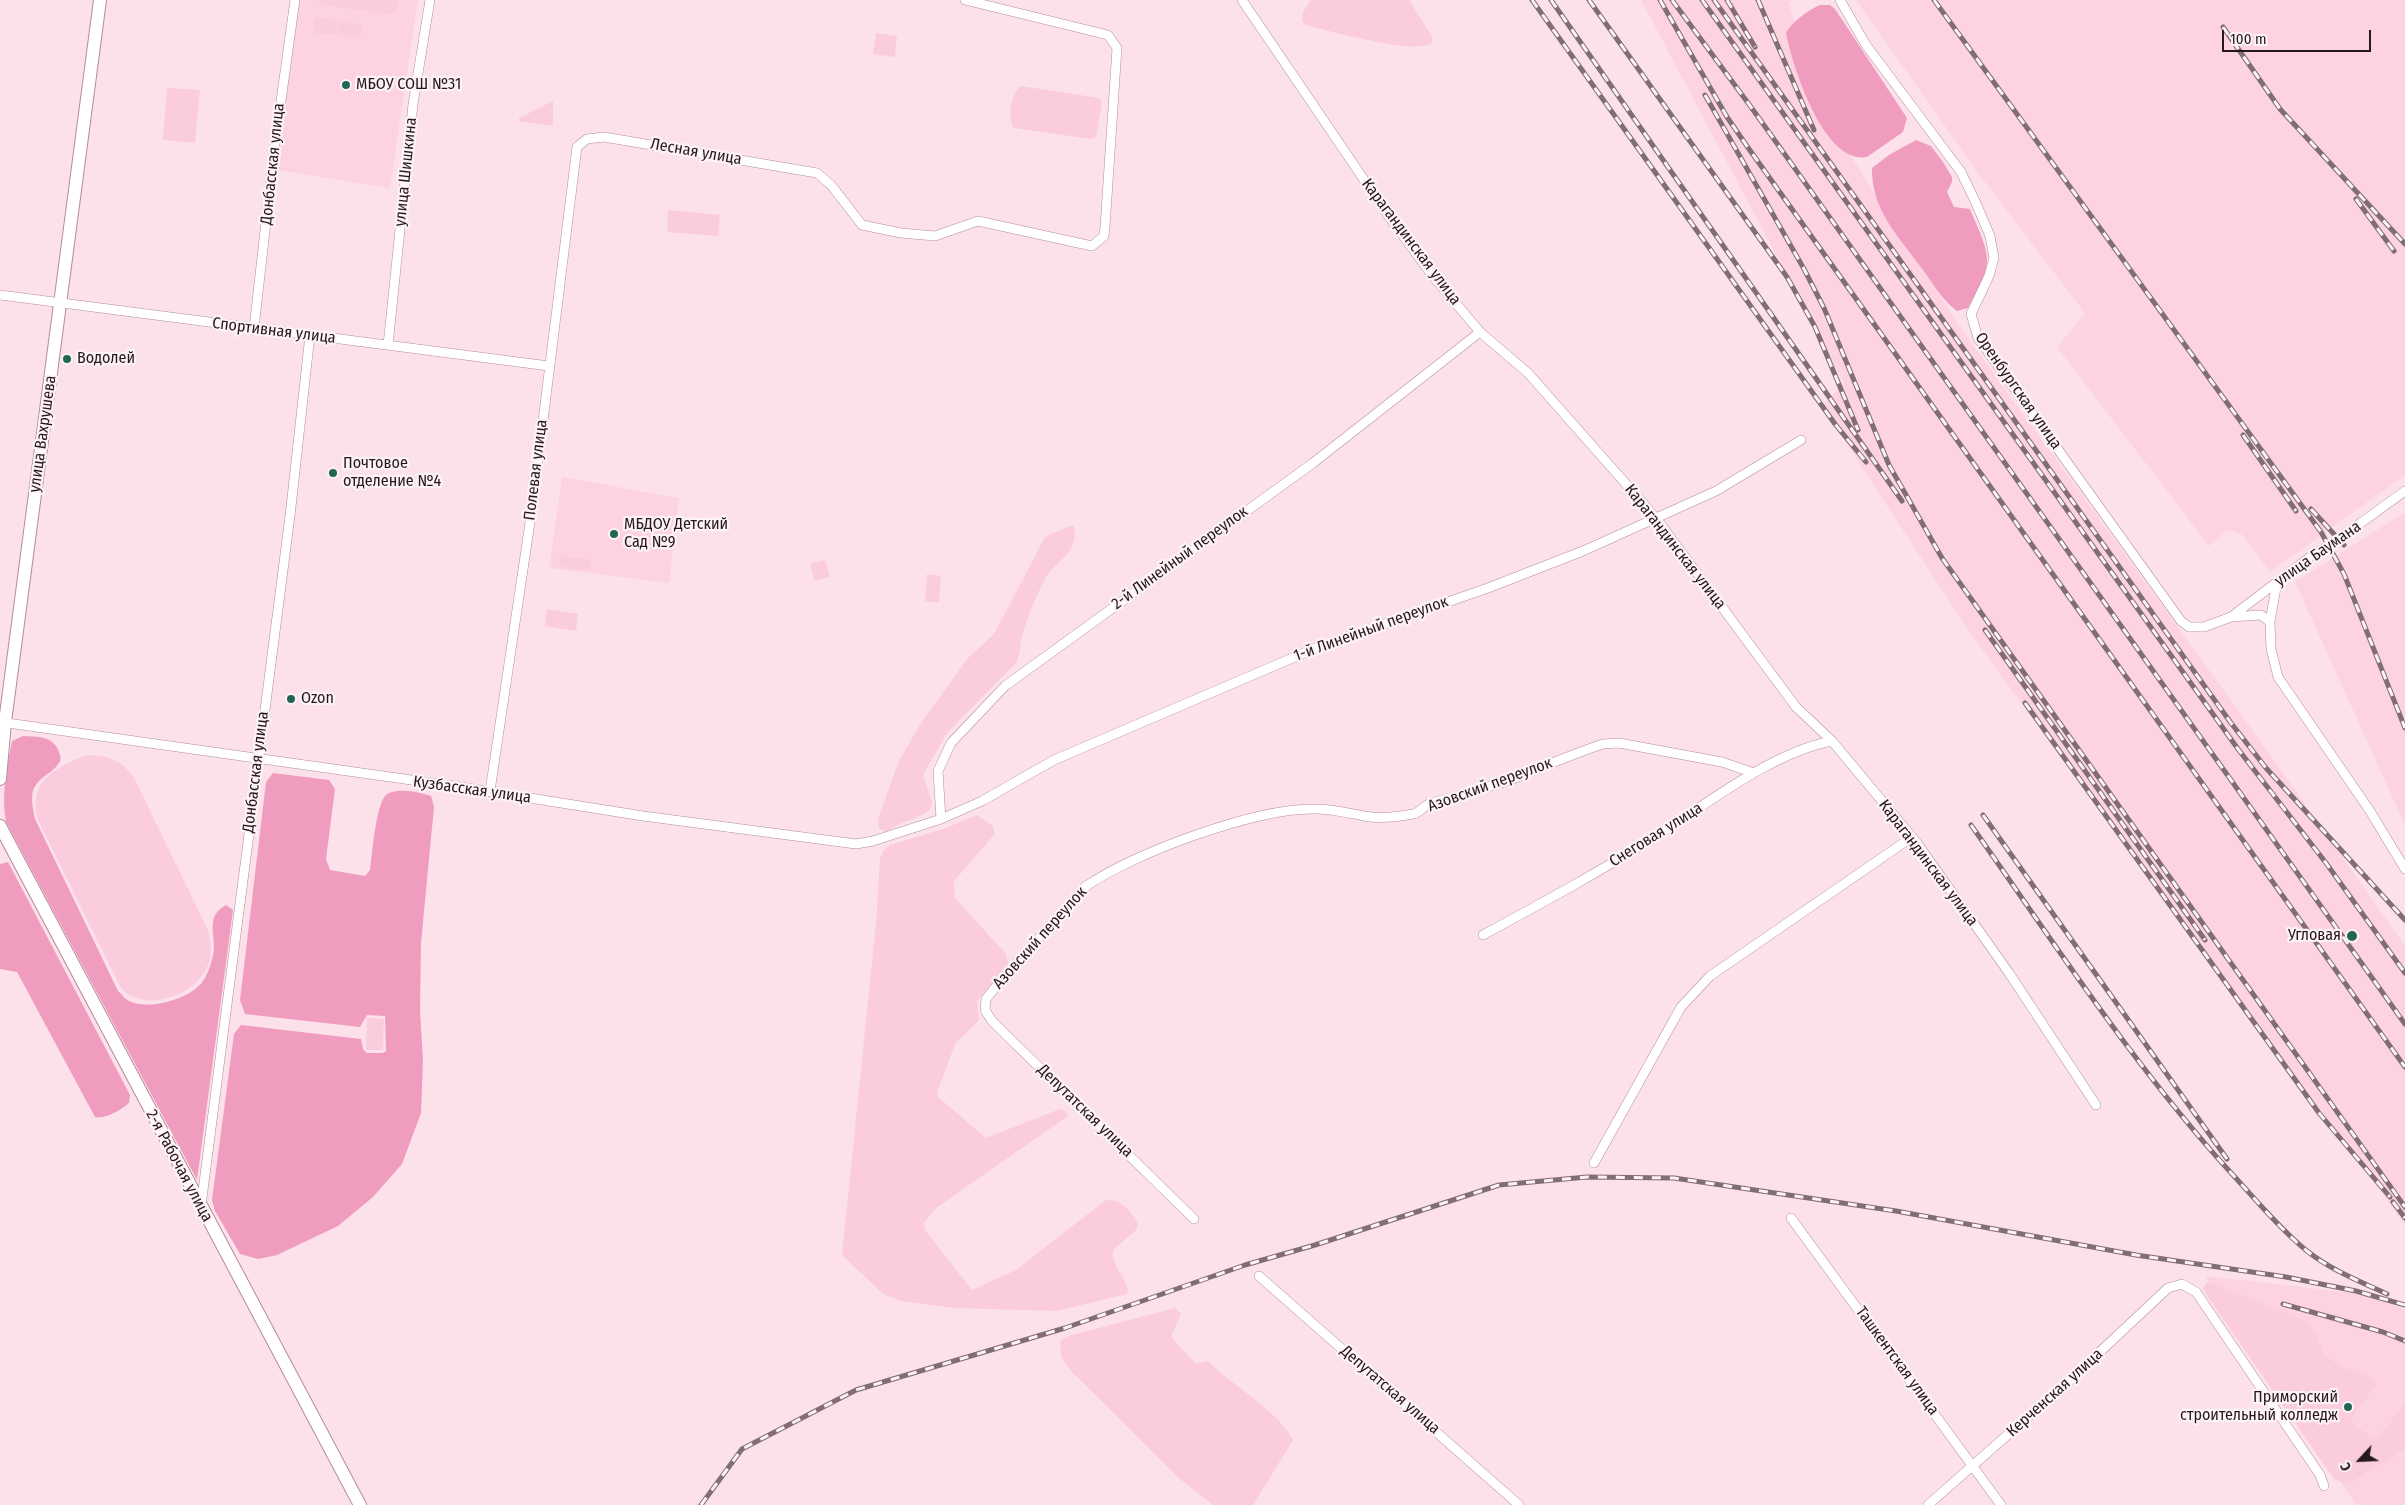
<!DOCTYPE html>
<meta charset="utf-8">
<style>
body{margin:0}
#map{position:relative;width:2405px;height:1505px;overflow:hidden;background:#fce1ea;font-family:"Fira Sans Condensed",sans-serif}
canvas{display:block}
.north{position:absolute;left:2335px;top:1435px;width:50px;height:50px;-webkit-text-stroke:4px #fdf3f7;paint-order:stroke;rotate:245deg;font-size:14px;font-weight:700;line-height:20px;text-align:center;color:#26171d}
.north::after{content:'';display:block;margin:auto;width:18px;height:22px;background:#26171d;clip-path:polygon(50% 0,100% 100%,50% 72%,0 100%)}
.scale{position:absolute;left:2222px;top:30px;width:149px;height:22px;box-sizing:border-box;border:2px solid #26171d;border-top:0;padding-left:6px;font-size:15px;line-height:18px;white-space:nowrap;color:#26171d;-webkit-text-stroke:4px #fdf3f7;paint-order:stroke}
</style>
<div id="map">
<canvas width="2405" height="1505"></canvas>
<div class="north">С</div>
<div class="scale">100 m</div>
</div>
<script>
const g = document.querySelector('canvas').getContext('2d');
g.lineJoin = 'round';
function fillPath(path, color) { g.fillStyle = color; g.fill(path, 'evenodd'); }
function strokePath(path, color, width, dash) { g.strokeStyle = color; g.lineWidth = width; g.lineCap = dash ? 'butt' : 'round'; g.setLineDash(dash || []); g.stroke(path); }
function drawText(font, color, halo, rows, align = 'center') {
  g.font = font + ' "Fira Sans Condensed",sans-serif'; g.lineWidth = 4.5; g.setLineDash([]); g.textBaseline = 'middle'; g.strokeStyle = halo; g.fillStyle = color; for (const [text, x, y, turn = 0] of rows) {
    g.save(); g.translate(x, y); g.rotate((+turn || 0) * Math.PI / 180); g.textAlign = isNaN(turn) ? turn : align; if (halo) g.strokeText(text, 0, 0); g.fillText(text, 0, 0); g.restore();
  }
}
fillPath(new Path2D(`
 M 298,0 L 418,0 L 390,188 L 276,170 Z
 M 1641,0 L 1793,0 L 1789,3 L 1821,109 L 1960,327 L 2259,739 L 2405,946 L 2405,1225 L 1972,636 L 1822,406 L 1844,383 Z
 M 1856,0 L 2405,0 L 2405,475 L 2270,572 L 2241,534 L 2227,530 L 2209,546 L 2057,347 L 2085,313 L 1978,173 Z
 M 562,477 L 679,498 L 669,583 L 549,568 Z
 M 2405,512 L 2405,825 L 2295,582 Z
 M 2205,1276 L 2372,1295 L 2405,1310 L 2405,1505 L 2356,1505 Z`), '#fdd3e2');
fillPath(new Path2D(`
 M 317,0 L 398,0 L 397,10 L 390,14 L 323,5 Z
 M 1311,0 L 1409,0 L 1433,38 L 1431,44 C 1410,54 1331,31 1305,25 L 1302,21 L 1303,12 Z
 M 315,17 L 338,20 L 337,35 L 313,33 Z
 M 340,22 L 362,25 L 360,37 L 338,34 Z
 M 876,33 L 897,36 L 895,57 L 873,54 Z
 M 1021,86 L 1099,98 L 1102,102 L 1096,137 L 1091,139 L 1014,128 C 1007,120 1011,91 1021,86 Z
 M 167,88 L 200,90 L 195,143 L 163,140 Z
 M 553,101 L 553,126 L 519,121 L 519,118 Z
 M 668,210 L 720,215 L 718,236 L 667,232 Z
 M 1070,526 L 1074,526 C 1079,556 1055,559 1044,581 C 1035,598 1027,619 1022,636 C 1019,647 1022,651 1016,663 L 947,733 L 923,775 L 932,802 L 930,810 L 924,814 L 902,823 L 885,832 L 879,828 L 878,819 L 898,763 L 919,726 L 968,658 L 994,634 L 1045,537 Z
 M 560,556 L 591,560 L 590,571 L 559,566 Z
 M 825,560 L 830,577 L 814,581 L 810,563 Z
 M 927,574 L 941,576 L 939,603 L 925,601 Z
 M 547,609 L 578,614 L 576,631 L 545,626 Z
 M 87,755 C 109,756 121,759 134,778 L 208,930 C 209,936 211,943 211,950 C 211,991 148,1017 121,988 L 37,818 C 29,780 56,767 87,755 Z
 M 977,815 L 993,826 L 995,834 L 954,881 L 955,898 L 1006,954 L 1008,963 L 977,1002 L 979,1020 L 955,1044 L 937,1093 L 938,1097 L 986,1138 L 1060,1109 L 1066,1111 L 1068,1116 L 936,1208 L 924,1223 L 925,1230 L 972,1290 L 1016,1270 L 1106,1200 C 1120,1199 1132,1211 1138,1224 L 1136,1230 L 1113,1250 C 1111,1265 1126,1277 1128,1292 L 1126,1294 L 1057,1311 L 954,1308 L 901,1301 L 883,1294 L 842,1255 L 876,923 L 880,859 L 883,851 L 890,845 L 943,829 Z
 M 367,1018 L 384,1019 L 383,1050 L 366,1050 Z
 M 2207,1282 L 2304,1320 L 2315,1332 L 2324,1354 L 2339,1366 L 2373,1378 L 2376,1385 L 2352,1417 L 2353,1423 L 2372,1438 L 2381,1435 L 2405,1402 L 2405,1449 L 2348,1484 L 2334,1479 L 2210,1300 L 2203,1289 Z
 M 1175,1308 L 1181,1314 L 1171,1337 L 1196,1364 L 1208,1361 C 1230,1384 1280,1412 1293,1440 L 1253,1505 L 1213,1505 L 1180,1479 L 1070,1370 L 1061,1357 L 1060,1341 L 1068,1336 Z`), '#fbccde');
fillPath(new Path2D(`
 M 1820,5 L 1830,5 L 1835,9 L 1907,118 L 1903,132 L 1867,157 C 1823,165 1792,64 1786,33 C 1793,21 1808,10 1820,5 Z
 M 1916,140 L 1931,146 L 1943,162 L 1952,177 L 1952,182 L 1947,192 L 1954,207 L 1970,209 C 1975,222 1988,247 1987,261 C 1987,277 1975,294 1968,308 L 1957,311 C 1941,299 1932,282 1920,266 C 1898,236 1871,209 1872,168 L 1889,155 Z
 M 23,736 C 37,737 53,735 59,752 C 60,755 62,759 59,763 C 53,773 40,776 34,788 C 30,797 33,809 35,819 L 118,991 C 121,993 123,997 126,999 C 145,1013 191,999 203,981 C 209,972 213,959 214,948 C 214,931 207,915 226,905 L 233,910 L 197,1180 L 6,822 C 1,794 7,768 12,741 Z
 M 273,773 L 329,780 L 335,789 L 326,859 L 330,870 L 365,876 L 370,870 C 372,856 376,803 386,795 C 396,787 420,792 431,796 L 434,807 L 421,943 L 420,1011 L 423,1060 L 421,1113 L 402,1164 L 373,1197 L 338,1226 L 277,1255 L 258,1259 L 240,1254 L 215,1211 L 212,1200 L 234,1034 L 241,1025 L 361,1039 L 363,1049 L 367,1053 L 383,1053 L 386,1051 L 385,1016 L 367,1015 L 360,1027 L 245,1014 L 240,1000 L 266,782 Z
 M 8,862 L 130,1095 L 129,1103 C 121,1110 106,1119 95,1117 L 17,972 L 0,969 L 0,864 Z`), '#f09cbe');
const minor = new Path2D(`
 M 1242,0 L 1390,218 L 1432,275 L 1480,332 L 1528,373 L 1656,518 L 1796,707 L 1832,741 L 1917,843 L 2009,973 L 2096,1105
 M 1840,0 L 1866,45 L 1961,172 L 1976,203 L 1990,236 L 1994,258 L 1989,276 L 1971,314 L 1978,338 L 2181,621 L 2189,627 L 2204,627 L 2231,617 L 2310,557 L 2340,538 L 2405,491
 M 0,295 L 549,366
 M 254,328 L 274,151 L 295,0
 M 388,345 L 413,104 L 430,0
 M 2231,617 L 2261,615 L 2270,622 L 2271,649 L 2278,677 L 2370,811 L 2405,869
 M 2270,622 L 2277,582
 M 0,722 L 461,787 L 643,816 L 856,844 L 873,841 L 941,819 L 982,801 L 1054,760 L 1318,647 L 1488,588 L 1583,551 L 1716,491 L 1801,440
 M 490,791 L 532,509 L 577,147 L 587,139 L 604,137 L 817,173 L 831,185 L 862,225 L 901,233 L 935,236 L 978,221 L 1092,246 L 1104,236 L 1105,227 L 1117,48 L 1108,35 L 965,0
 M 941,819 L 938,771 L 951,743 L 1005,686 L 1313,463 L 1480,332
 M 1483,935 C 1542,903 1601,871 1658,835 C 1708,803 1773,752 1832,741
 M 1594,1163 L 1681,1007 L 1710,976 L 1912,837
 M 201,1206 L 290,516 L 310,335
 M 1791,1218 L 2001,1505
 M 1194,1219 L 992,1021 L 985,1010 L 986,999 L 997,985 L 1085,887 C 1133,853 1256,808 1315,809 C 1332,809 1348,813 1364,816 C 1379,819 1397,817 1413,814 C 1420,813 1424,805 1431,803 C 1455,796 1480,790 1504,782 C 1537,770 1569,755 1603,744 L 1619,743 L 1722,762 L 1754,773
 M 1259,1276 L 1519,1505
 M 1928,1505 L 2071,1379 L 2168,1288 L 2182,1284 L 2196,1292 L 2320,1475 L 2324,1486`);
const secondary = new Path2D(`
 M 0,779 L 5,722 L 100,0
 M 0,826 L 360,1505`);
strokePath(minor, '#b58c9c', 10);
strokePath(secondary, '#b58c9c', 14);
strokePath(minor, '#fff', 9);
strokePath(secondary, '#fff', 12);
const rail = new Path2D(`
 M 1532,0 L 1835,424 L 1866,462
 M 1551,0 L 1902,501
 M 1589,0 L 1787,277 L 1815,327 L 1858,430
 M 1660,0 L 1727,117 L 1749,149 L 2405,1067
 M 1672,0 L 1751,107 L 2405,1024
 M 1702,0 L 2238,749 L 2326,863 L 2405,973
 M 1714,0 L 2231,723 L 2266,768 L 2405,920
 M 1727,0 L 1755,47
 M 1758,0 L 1814,130
 M 1934,0 L 2321,532 L 2344,574 L 2405,728
 M 2223,27 L 2280,109 L 2405,244
 M 1705,95 L 1804,269 L 1824,308 L 1889,465 L 1942,558 L 2405,1207
 M 2356,199 L 2394,251
 M 2243,435 L 2296,511
 M 2311,509 L 2344,545
 M 1985,630 L 2205,940
 M 2025,703 L 2319,1113 L 2390,1197
 M 1983,815 L 2227,1159
 M 1971,825 C 2055,944 2135,1068 2233,1175 C 2257,1201 2280,1229 2307,1251 C 2331,1270 2359,1281 2387,1294
 M 2393,1202 L 2405,1218
 M 2283,1304 L 2383,1332 L 2405,1341
 M 701,1505 L 742,1449 L 856,1390 L 1065,1328 L 1245,1265 L 1315,1245 L 1499,1185 L 1587,1177 L 1674,1178 L 1896,1211 L 2136,1255 L 2286,1277 L 2356,1291 L 2405,1305`);
strokePath(rail, '#816d74', 5);
strokePath(rail, '#fdf3f7', 3, [9]);
for (const [x, y, r, color] of [
 [346,85,5,"#236555"],
 [67,359,5,"#236555"],
 [333,473,5,"#236555"],
 [614,534,5,"#236555"],
 [291,699,5,"#236555"],
 [2352,936,6,"#236555"],
 [2348,1407,5,"#236555"]
]) { const dot = new Path2D(); dot.arc(x, y, r, 0, 2 * Math.PI); g.fillStyle = color; g.fill(dot); strokePath(dot, '#fdf3f7', 2); }
drawText('16px', '#26171d', '#fdf3f7', [
 ["МБОУ СОШ №31",356,85],
 ["Водолей",77,359],
 ["Почтовое",343,464],
 ["отделение №4",343,482],
 ["МБДОУ Детский",624,525],
 ["Сад №9",624,543],
 ["Ozon",301,699],
 ["Угловая",2341,936,"right"],
 ["Приморский",2338,1398,"right"],
 ["строительный колледж",2338,1416,"right"]
], 'left');
drawText('16px', '#26171d', '#fdf3f7', [
 ["Лесная улица",696,152,10],
 ["Донбасская улица",273,164,-84],
 ["улица Шишкина",406,172,-84],
 ["Карагандинская улица",1411,242,53],
 ["Спортивная улица",274,331,7],
 ["Оренбургская улица",2018,391,55],
 ["улица Вахрушева",43,434,-82],
 ["Полевая улица",536,470,-83],
 ["Карагандинская улица",1675,547,52],
 ["улица Баумана",2318,554,-35],
 ["2-й Линейный переулок",1180,558,-36],
 ["1-й Линейный переулок",1371,629,-20],
 ["Донбасская улица",256,772,-83],
 ["Азовский переулок",1490,785,-20],
 ["Кузбасская улица",472,790,8],
 ["Снеговая улица",1656,835,-32],
 ["Карагандинская улица",1928,863,53],
 ["Азовский переулок",1040,938,-48],
 ["Депутатская улица",1085,1111,44],
 ["2-я Рабочая улица",179,1166,62],
 ["Ташкентская улица",1897,1361,54],
 ["Депутатская улица",1390,1390,41],
 ["Керченская улица",2055,1393,-42]
]);
</script>
